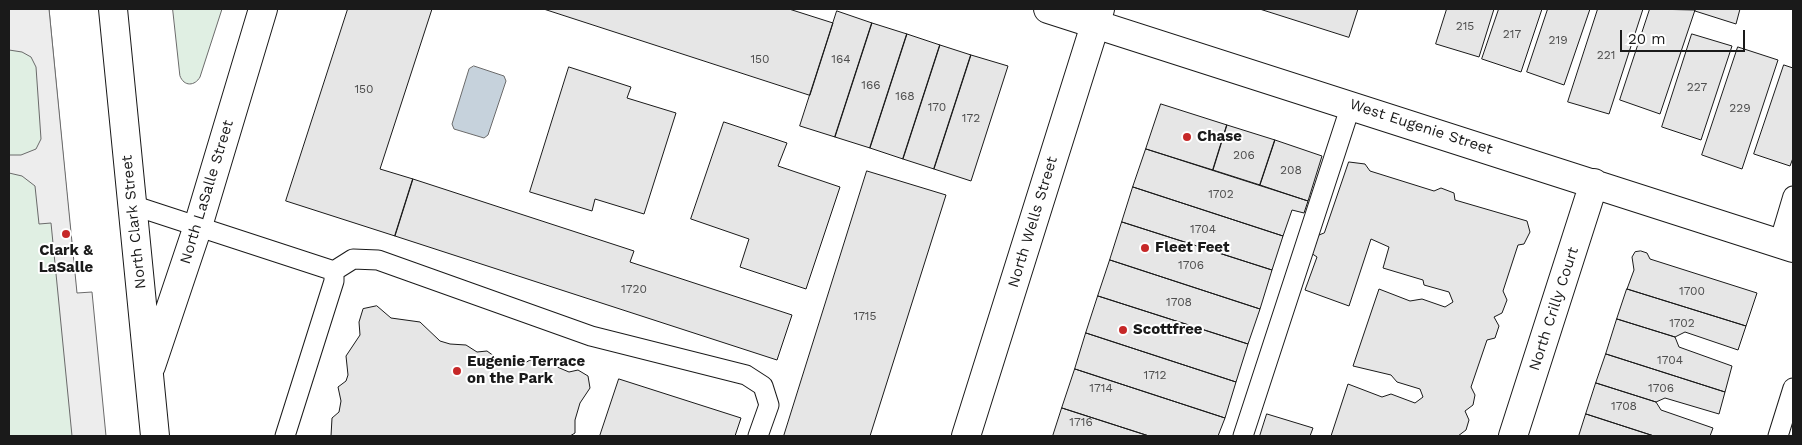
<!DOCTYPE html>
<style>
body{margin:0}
#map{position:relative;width:1802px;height:445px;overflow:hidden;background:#fff;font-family:"Work Sans",sans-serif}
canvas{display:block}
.frame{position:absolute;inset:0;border:10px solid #1a1a1a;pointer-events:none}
.scale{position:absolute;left:1620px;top:30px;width:125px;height:22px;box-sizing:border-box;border:2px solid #1a1a1a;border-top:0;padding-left:6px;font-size:15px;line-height:18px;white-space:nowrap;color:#1a1a1a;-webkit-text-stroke:4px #fff;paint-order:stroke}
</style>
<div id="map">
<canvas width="1802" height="445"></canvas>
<div class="frame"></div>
<div class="scale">20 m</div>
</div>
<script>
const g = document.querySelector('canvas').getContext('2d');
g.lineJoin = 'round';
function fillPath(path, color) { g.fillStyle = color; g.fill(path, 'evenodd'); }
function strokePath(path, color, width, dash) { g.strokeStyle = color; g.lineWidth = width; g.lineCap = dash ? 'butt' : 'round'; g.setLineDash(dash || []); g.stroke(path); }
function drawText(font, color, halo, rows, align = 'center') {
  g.font = font + ' "Work Sans",sans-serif'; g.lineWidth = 4; g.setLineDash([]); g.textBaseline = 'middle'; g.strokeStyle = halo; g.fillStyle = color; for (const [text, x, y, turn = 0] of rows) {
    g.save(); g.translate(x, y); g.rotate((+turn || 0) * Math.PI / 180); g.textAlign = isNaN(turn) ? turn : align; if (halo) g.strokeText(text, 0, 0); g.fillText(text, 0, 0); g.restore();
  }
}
const green = new Path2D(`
 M 9,9 L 49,9 L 90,436 L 9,436 Z
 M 173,9 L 222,9 L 200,77 C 195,86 184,87 180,76 Z`);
fillPath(green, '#e0efe3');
strokePath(green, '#6a6a6a', 1);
const parking = new Path2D(`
 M 9,9 L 49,9 L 77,293 L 92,292 L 106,436 L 72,436 L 51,223 L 39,224 L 35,186 L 22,176 L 9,173 L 9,155 L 21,155 L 36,149 L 41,139 L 36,67 L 31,57 L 22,52 L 9,50 Z`);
fillPath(parking, '#ededed');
strokePath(parking, '#6a6a6a', 1);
const water = new Path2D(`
 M 474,66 L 504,76 L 506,81 L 488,135 L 484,138 L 454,129 L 452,124 L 469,69 Z`);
fillPath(water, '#c6d2dc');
strokePath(water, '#6a6a6a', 1);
const building = new Path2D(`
 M 348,9 L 432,9 L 380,169 L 413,179 L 395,236 L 286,201 Z
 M 544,9 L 789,9 L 833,23 L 810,95 Z
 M 1260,9 L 1358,9 L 1349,37 Z
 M 1447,9 L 1494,9 L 1479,57 L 1436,44 Z
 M 1499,9 L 1542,9 L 1521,72 L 1482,59 Z
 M 1548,9 L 1590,9 L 1564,85 L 1527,72 Z
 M 1598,9 L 1643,9 L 1609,114 L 1568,102 Z
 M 1650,9 L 1695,10 L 1660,114 L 1620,100 Z
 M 1696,9 L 1740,9 L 1736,24 L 1695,11 Z
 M 837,11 L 872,23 L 835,137 L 800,126 Z
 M 872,23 L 907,34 L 870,148 L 835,137 Z
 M 907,34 L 940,45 L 903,159 L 870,148 Z
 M 1692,34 L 1732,46 L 1701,140 L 1662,127 Z
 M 940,45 L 971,55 L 934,169 L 903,159 Z
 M 1738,47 L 1778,60 L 1742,169 L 1702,155 Z
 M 971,55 L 1008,66 L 971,181 L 934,169 Z
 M 1784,65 L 1793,68 L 1793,158 L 1790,166 L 1754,154 Z
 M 569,67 L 631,87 L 627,98 L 676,113 L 644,214 L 595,199 L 592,211 L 530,192 Z
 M 1161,104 L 1227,125 L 1213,170 L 1146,149 Z
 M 724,122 L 787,143 L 778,166 L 840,187 L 806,289 L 740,267 L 749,239 L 691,219 Z
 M 1227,125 L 1275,140 L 1260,185 L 1213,170 Z
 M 1275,140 L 1322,156 L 1308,201 L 1260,185 Z
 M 1146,149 L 1308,201 L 1304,213 L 1292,210 L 1283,236 L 1133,187 Z
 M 1349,162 L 1365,164 L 1370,171 L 1434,191 L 1441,188 L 1454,193 L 1455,200 L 1527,221 L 1530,232 L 1524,244 L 1518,245 L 1503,291 L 1507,300 L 1502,313 L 1494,317 L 1499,326 L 1495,338 L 1487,340 L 1471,387 L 1475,395 L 1473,405 L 1465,411 L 1469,420 L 1466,430 L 1458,436 L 1331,436 L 1348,384 L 1382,397 L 1391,394 L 1415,403 L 1423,397 L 1420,389 L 1397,382 L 1391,375 L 1353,366 L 1379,289 L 1410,301 L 1422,299 L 1445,307 L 1453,302 L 1449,292 L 1424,285 L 1423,280 L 1383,268 L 1389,247 L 1371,239 L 1349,306 L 1305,290 L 1317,257 L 1311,253 L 1314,237 L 1324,233 Z
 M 867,171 L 946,195 L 870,436 L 784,436 Z
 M 413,179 L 634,251 L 630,262 L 792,315 L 777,360 L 395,236 Z
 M 1133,187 L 1283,236 L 1272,270 L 1122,222 Z
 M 1122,222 L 1272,270 L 1260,309 L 1110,260 Z
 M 1641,251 L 1647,253 L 1650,259 L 1757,293 L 1746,326 L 1627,289 L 1634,270 L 1632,257 L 1635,252 Z
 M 1110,260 L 1260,309 L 1248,344 L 1098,296 Z
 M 1627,289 L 1746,326 L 1738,350 L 1685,332 L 1675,337 L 1617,319 Z
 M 1098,296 L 1248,344 L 1236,382 L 1086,333 Z
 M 377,306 L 391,318 L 420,322 L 440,341 L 450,344 L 466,345 L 477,352 L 487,351 L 498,359 L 520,366 L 530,360 L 543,361 L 569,372 L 578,370 L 588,376 L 590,388 L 580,403 L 575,420 L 575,433 L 570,436 L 331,436 L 332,418 L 339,412 L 341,401 L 338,387 L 346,381 L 348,375 L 346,356 L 360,335 L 359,322 L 363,309 Z
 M 1617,319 L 1675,337 L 1679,347 L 1732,366 L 1725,392 L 1606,354 Z
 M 1086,333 L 1236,382 L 1225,418 L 1075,369 Z
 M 1606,354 L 1725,392 L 1719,414 L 1665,398 L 1656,402 L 1596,383 Z
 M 1075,369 L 1225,418 L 1218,436 L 1149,436 L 1062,408 Z
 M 619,379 L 741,418 L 735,436 L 600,436 Z
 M 1596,383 L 1656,402 L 1661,410 L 1713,428 L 1710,436 L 1654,436 L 1586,414 Z
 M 1062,408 L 1149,436 L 1053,436 Z
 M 1267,414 L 1313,428 L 1310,436 L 1260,436 Z
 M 1586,414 L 1654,436 L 1579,436 Z`);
fillPath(building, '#e6e6e6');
strokePath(building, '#1a1a1a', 1);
const lane = new Path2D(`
 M 132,205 L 334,271 L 334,281 L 285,436
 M 1779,243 L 1793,196
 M 334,271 L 353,259 L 378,260 L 591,336 L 746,375 L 763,386 L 769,405 L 758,436
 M 1243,436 L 1351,105
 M 1778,436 L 1793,388`);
const street = new Path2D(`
 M 1048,9 L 1793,248
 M 1513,436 L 1594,183`);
const secondary = new Path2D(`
 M 113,9 L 155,436
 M 151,366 L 198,226 L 263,9
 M 966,436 L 1100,9`);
strokePath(lane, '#1a1a1a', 21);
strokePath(street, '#1a1a1a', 30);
strokePath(secondary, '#1a1a1a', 30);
strokePath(lane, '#fff', 19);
strokePath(street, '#fff', 28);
strokePath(secondary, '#fff', 28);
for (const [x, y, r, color] of [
 [1187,137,5,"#c62828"],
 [66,234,5,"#c62828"],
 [1145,248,5,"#c62828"],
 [1123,330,5,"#c62828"],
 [457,371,5,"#c62828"]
]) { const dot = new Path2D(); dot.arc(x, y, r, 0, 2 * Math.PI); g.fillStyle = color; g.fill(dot); strokePath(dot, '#fff', 2); }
drawText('12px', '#4d4d4d', null, [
 ["215",1465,26],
 ["217",1512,34],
 ["219",1558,40],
 ["221",1606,55],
 ["150",760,59],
 ["164",841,59],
 ["166",871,85],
 ["227",1697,87],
 ["150",364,89],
 ["168",905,96],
 ["170",937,107],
 ["229",1740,108],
 ["172",971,118],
 ["206",1244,155],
 ["208",1291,170],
 ["1702",1221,194],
 ["1704",1203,229],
 ["1706",1191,265],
 ["1720",634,289],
 ["1700",1692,291],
 ["1708",1179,302],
 ["1715",865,316],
 ["1702",1682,323],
 ["1704",1670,360],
 ["1712",1155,375],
 ["1714",1101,388],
 ["1706",1661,388],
 ["1708",1624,406],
 ["1716",1081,422]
]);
drawText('15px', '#1a1a1a', '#fff', [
 ["West Eugenie Street",1421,127,18],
 ["North LaSalle Street",207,192,-73],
 ["North Clark Street",134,222,-96],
 ["North Wells Street",1033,222,-73],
 ["North Crilly Court",1554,309,-72]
]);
drawText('bold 15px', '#1a1a1a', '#fff', [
 ["Chase",1197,137],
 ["Fleet Feet",1155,248],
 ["Clark &",66,251,"center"],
 ["LaSalle",66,268,"center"],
 ["Scottfree",1133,330],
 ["Eugenie Terrace",467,362],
 ["on the Park",467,379]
], 'left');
</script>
